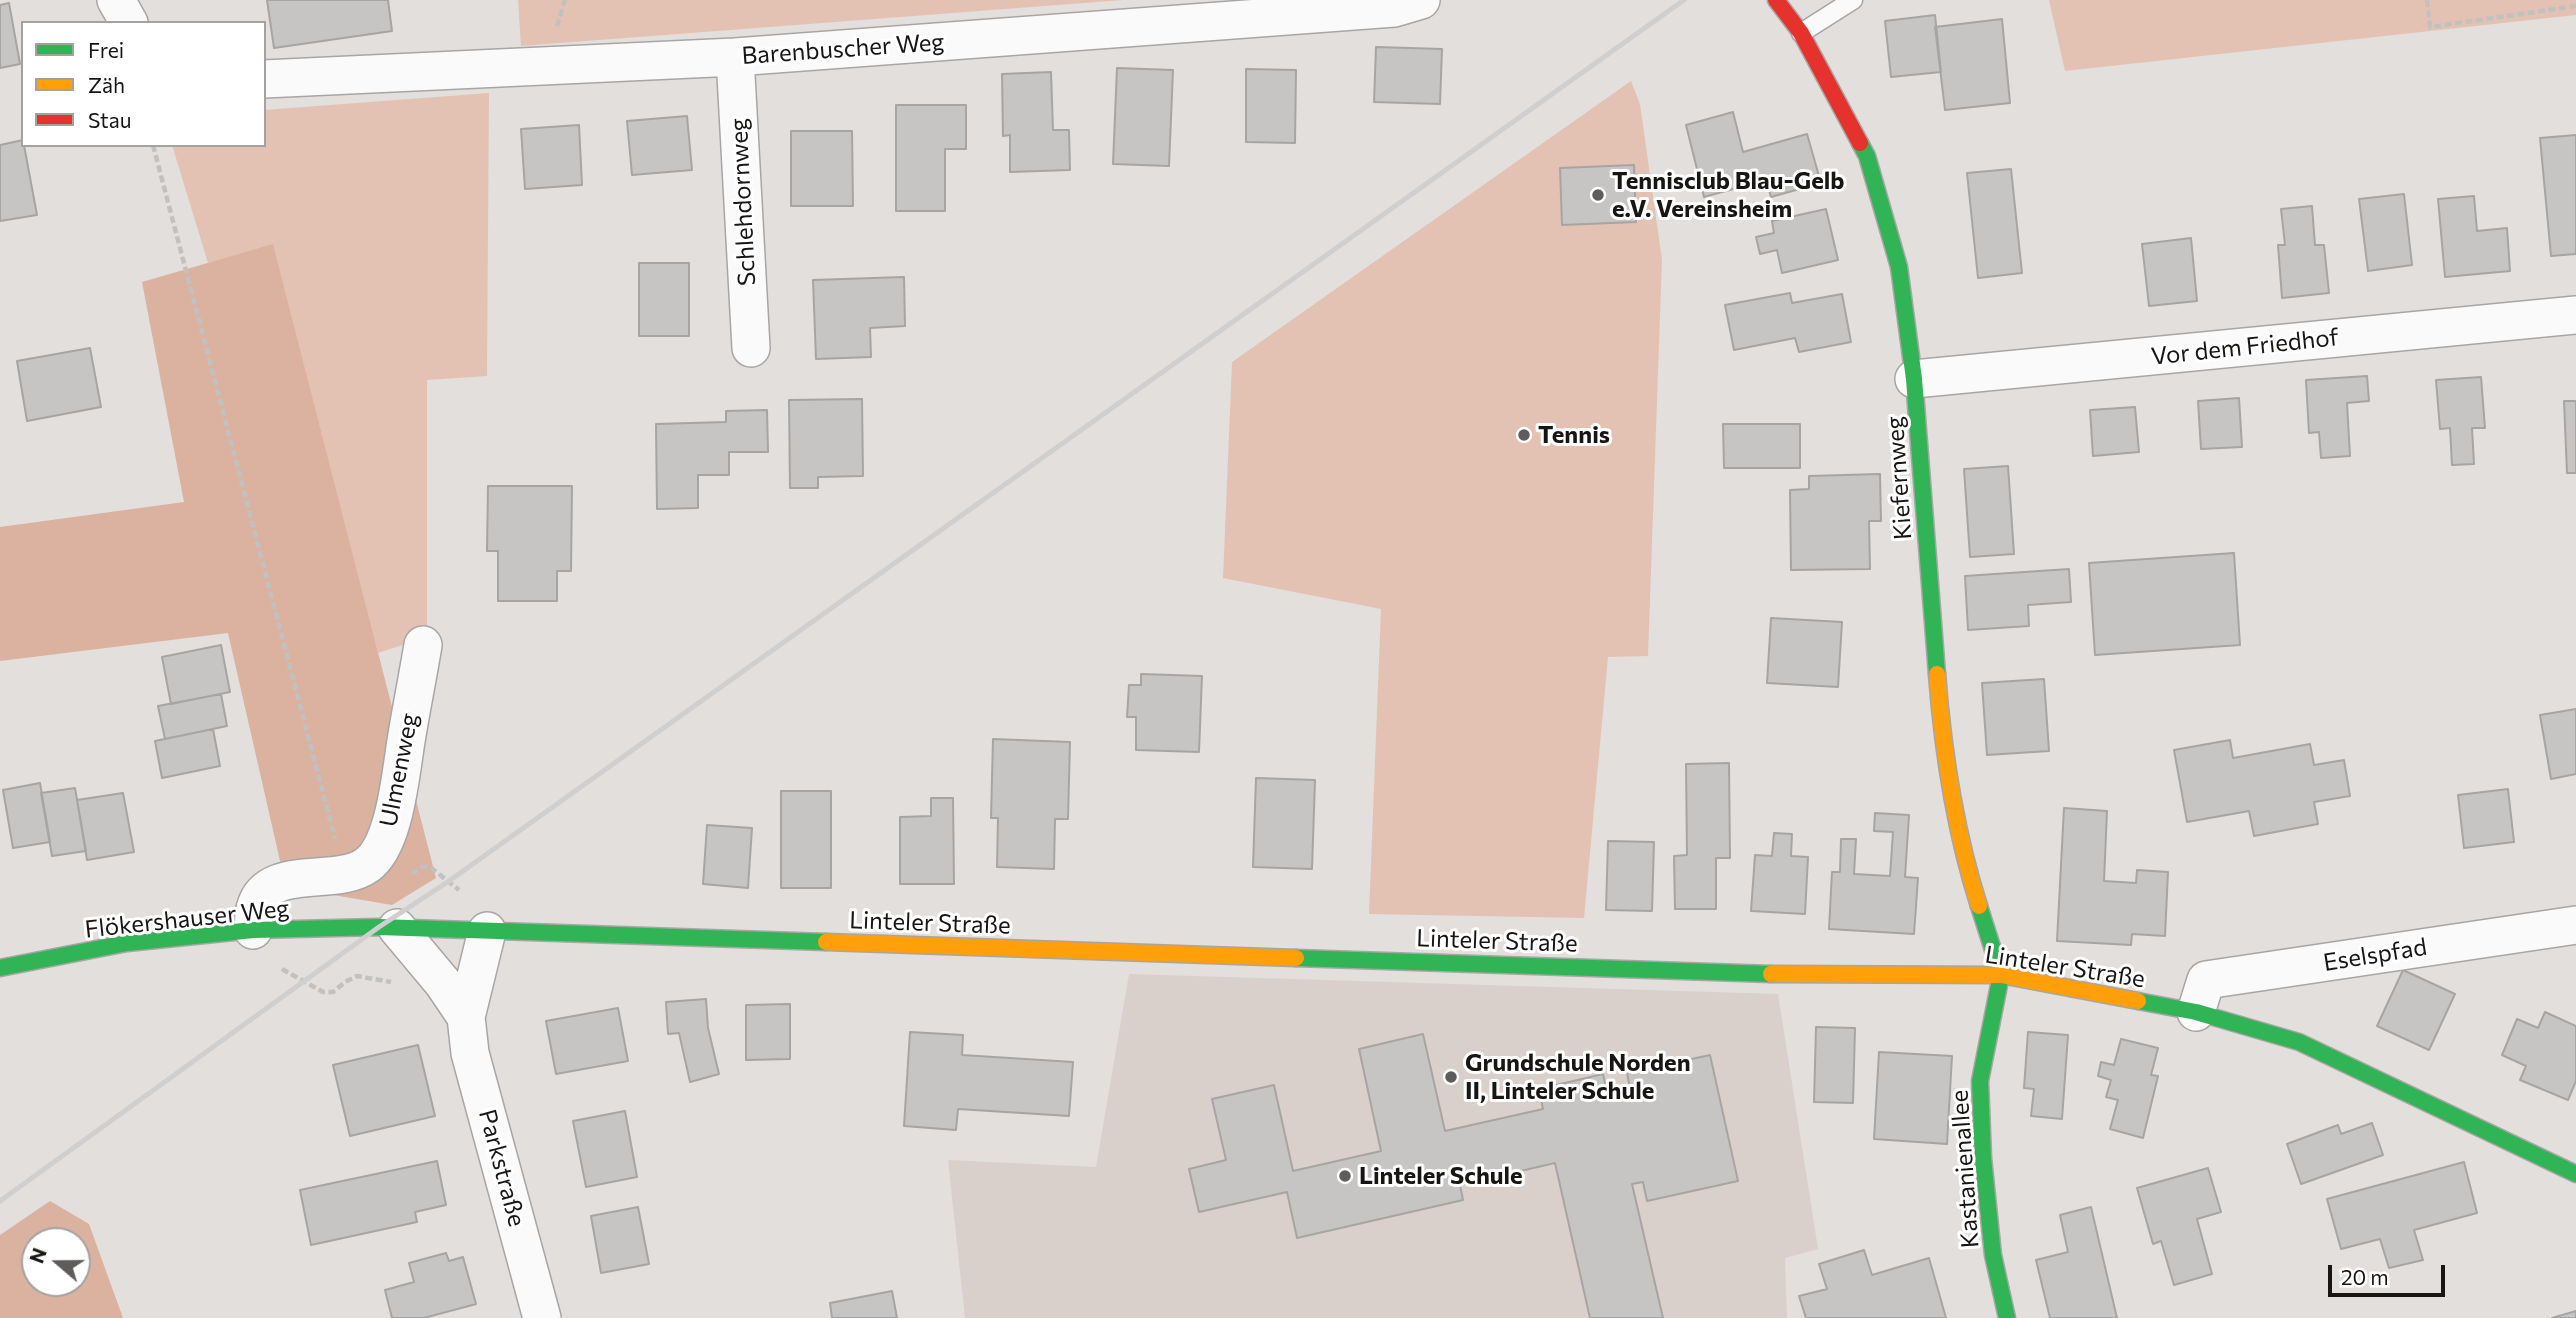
<!DOCTYPE html>
<meta charset="utf-8">
<style>
body{margin:0}
#map{position:relative;width:2576px;height:1318px;overflow:hidden;background:#e2dfdd;font-family:Commissioner,sans-serif}
canvas{display:block}
.legend{position:absolute;left:21px;top:21px;width:245px;height:126px;box-sizing:border-box;background:#fff;border:2px solid #a3a2a1;margin:0;padding:9px 12px;list-style:none;font-size:21px;color:#181615}
.legend li{display:flex;align-items:center;gap:14px;height:35px}
.legend b{width:35px;border:2px solid #a3a2a1}
.north{position:absolute;left:21px;top:1227px;width:70px;height:70px;box-sizing:border-box;background:#fff;border:2px solid #a3a2a1;border-radius:50%;rotate:290deg;font-size:19px;font-weight:700;line-height:28px;text-align:center;color:#181615}
.north::after{content:'';display:block;margin:auto;width:24px;height:32px;background:#5f5c5b;clip-path:polygon(50% 0,100% 100%,50% 72%,0 100%)}
.scale{position:absolute;left:2328px;top:1265px;width:117px;height:32px;box-sizing:border-box;border:4px solid #181615;border-top:0;padding-left:9px;font-size:21px;line-height:24px;white-space:nowrap;color:#181615;-webkit-text-stroke:5px #fff;paint-order:stroke}
</style>
<div id="map">
<canvas width="2576" height="1318"></canvas>
<ul class="legend">
<li><b style="height:9px;background:#30b455"></b>Frei</li>
<li><b style="height:9px;background:#ff9f0a"></b>Zäh</li>
<li><b style="height:9px;background:#e5322d"></b>Stau</li>
</ul>
<div class="north">N</div>
<div class="scale">20 m</div>
</div>
<script>
const g = document.querySelector('canvas').getContext('2d');
g.lineJoin = 'round';
function fillPath(path, color) { g.fillStyle = color; g.fill(path, 'evenodd'); }
function strokePath(path, color, width, dash) { g.strokeStyle = color; g.lineWidth = width; g.lineCap = dash ? 'butt' : 'round'; g.setLineDash(dash || []); g.stroke(path); }
function drawText(font, color, halo, rows, align = 'center') {
  g.font = font + ' Commissioner,sans-serif'; g.lineWidth = 6; g.setLineDash([]); g.textBaseline = 'middle'; g.strokeStyle = halo; g.fillStyle = color; for (const [text, x, y, turn = 0] of rows) {
    g.save(); g.translate(x, y); g.rotate((+turn || 0) * Math.PI / 180); g.textAlign = isNaN(turn) ? turn : align; if (halo) g.strokeText(text, 0, 0); g.fillText(text, 0, 0); g.restore();
  }
}
fillPath(new Path2D(`
 M 1129,974 L 1778,994 L 1818,1249 L 1785,1258 L 1787,1318 L 965,1318 L 948,1160 L 1096,1167 Z`), '#d9d0cc');
fillPath(new Path2D(`
 M 518,0 L 1123,0 L 521,46 Z
 M 2049,0 L 2576,0 L 2576,15 L 2065,71 Z
 M 1631,81 L 1640,104 L 1662,260 L 1648,656 L 1608,657 L 1584,918 L 1369,914 L 1381,609 L 1223,578 L 1232,362 Z
 M 489,93 L 487,376 L 427,380 L 427,637 L 378,653 L 273,245 L 208,263 L 172,145 L 264,145 L 264,110 Z`), '#e4c2b3');
fillPath(new Path2D(`
 M 273,244 L 436,878 L 392,905 L 286,887 L 228,633 L 0,661 L 0,527 L 184,502 L 142,282 Z
 M 50,1201 L 89,1224 L 123,1318 L 0,1318 L 0,1235 ZM 35,1241 L 77,1241 L 77,1283 L 35,1283 Z`), '#dbb2a0');
const building = new Path2D(`
 M 267,0 L 388,0 L 392,31 L 274,48 Z
 M 9,3 L 20,64 L 0,68 L 0,5 Z
 M 1935,15 L 1941,72 L 1891,77 L 1885,21 Z
 M 2002,19 L 2010,103 L 1945,110 L 1935,27 Z
 M 1376,47 L 1442,49 L 1440,104 L 1374,102 Z
 M 1117,68 L 1173,70 L 1169,166 L 1113,164 Z
 M 1246,69 L 1296,70 L 1295,143 L 1246,142 Z
 M 1051,72 L 1053,130 L 1069,130 L 1070,170 L 1010,172 L 1010,135 L 1003,136 L 1002,74 Z
 M 896,105 L 966,105 L 966,149 L 945,149 L 945,211 L 896,211 Z
 M 1733,112 L 1743,152 L 1807,134 L 1821,183 L 1771,197 L 1766,180 L 1704,197 L 1686,125 Z
 M 687,116 L 692,170 L 632,175 L 627,121 Z
 M 579,125 L 582,185 L 525,189 L 521,129 Z
 M 791,131 L 852,131 L 853,206 L 791,206 Z
 M 2576,135 L 2576,254 L 2551,256 L 2540,138 Z
 M 23,140 L 37,215 L 0,221 L 0,145 Z
 M 1634,165 L 1636,222 L 1562,225 L 1560,168 Z
 M 2011,169 L 2022,273 L 1978,278 L 1967,173 Z
 M 2404,194 L 2412,265 L 2368,271 L 2359,199 Z
 M 2474,196 L 2477,231 L 2507,228 L 2510,271 L 2445,277 L 2438,199 Z
 M 2312,206 L 2315,245 L 2324,245 L 2329,293 L 2282,298 L 2278,245 L 2285,245 L 2281,209 Z
 M 1826,209 L 1838,260 L 1782,273 L 1777,250 L 1760,254 L 1756,237 L 1774,233 L 1772,221 Z
 M 2191,238 L 2197,301 L 2149,306 L 2142,244 Z
 M 639,263 L 689,263 L 689,336 L 639,336 Z
 M 904,277 L 905,326 L 870,328 L 871,357 L 816,359 L 813,280 Z
 M 1790,293 L 1792,303 L 1842,294 L 1851,342 L 1799,352 L 1795,338 L 1734,350 L 1725,305 Z
 M 90,348 L 101,407 L 27,421 L 17,361 Z
 M 2367,376 L 2369,401 L 2347,403 L 2350,456 L 2321,458 L 2319,432 L 2309,433 L 2306,380 Z
 M 2481,377 L 2485,428 L 2472,428 L 2474,464 L 2452,465 L 2450,428 L 2440,429 L 2436,380 Z
 M 2239,398 L 2242,447 L 2201,449 L 2198,401 Z
 M 862,399 L 863,476 L 818,477 L 818,488 L 790,488 L 789,400 Z
 M 2564,401 L 2576,401 L 2576,473 L 2567,473 Z
 M 2135,407 L 2139,452 L 2093,456 L 2090,410 Z
 M 767,410 L 768,452 L 729,452 L 729,475 L 698,475 L 698,508 L 657,509 L 656,424 L 726,422 L 726,411 Z
 M 1723,424 L 1800,424 L 1800,468 L 1724,468 Z
 M 2008,466 L 2014,554 L 1970,557 L 1964,469 Z
 M 1880,474 L 1881,521 L 1869,521 L 1870,569 L 1791,570 L 1790,490 L 1809,489 L 1809,476 Z
 M 488,486 L 572,486 L 571,571 L 557,571 L 557,601 L 498,601 L 498,551 L 487,551 Z
 M 2234,553 L 2240,645 L 2095,655 L 2089,563 Z
 M 2069,569 L 2071,602 L 2028,605 L 2029,626 L 1968,630 L 1965,576 Z
 M 1771,618 L 1842,622 L 1838,687 L 1767,683 Z
 M 221,645 L 230,692 L 171,704 L 162,657 Z
 M 1141,674 L 1202,676 L 1199,752 L 1136,750 L 1136,717 L 1127,717 L 1129,685 L 1141,685 Z
 M 2044,679 L 2049,751 L 1987,755 L 1982,683 Z
 M 221,694 L 227,726 L 165,739 L 158,706 Z
 M 2576,709 L 2576,774 L 2551,779 L 2540,715 Z
 M 213,729 L 220,766 L 162,778 L 155,741 Z
 M 993,739 L 1070,742 L 1068,819 L 1055,819 L 1054,869 L 997,867 L 998,818 L 991,818 Z
 M 2230,740 L 2233,758 L 2310,744 L 2314,765 L 2344,760 L 2350,796 L 2314,802 L 2318,824 L 2254,836 L 2249,811 L 2187,822 L 2174,750 Z
 M 1729,763 L 1730,858 L 1716,858 L 1716,909 L 1675,909 L 1674,856 L 1687,855 L 1686,764 Z
 M 1256,778 L 1315,780 L 1312,869 L 1253,867 Z
 M 40,783 L 50,842 L 13,848 L 3,790 Z
 M 75,788 L 86,851 L 52,856 L 41,793 Z
 M 2508,789 L 2514,842 L 2464,848 L 2458,795 Z
 M 781,791 L 831,791 L 831,888 L 781,888 Z
 M 123,793 L 134,852 L 87,860 L 77,800 Z
 M 931,798 L 953,798 L 954,884 L 900,884 L 900,817 L 931,816 Z
 M 2064,808 L 2107,811 L 2104,881 L 2136,883 L 2137,870 L 2168,872 L 2165,936 L 2132,934 L 2131,945 L 2057,941 Z
 M 1875,813 L 1909,815 L 1905,877 L 1918,878 L 1914,934 L 1829,929 L 1832,872 L 1840,872 L 1841,839 L 1856,839 L 1854,874 L 1890,876 L 1893,832 L 1874,831 Z
 M 707,825 L 752,828 L 748,888 L 703,884 Z
 M 1774,833 L 1792,834 L 1791,856 L 1808,857 L 1805,914 L 1751,911 L 1755,855 L 1772,856 Z
 M 1608,841 L 1654,842 L 1652,911 L 1606,910 Z
 M 2403,970 L 2455,994 L 2429,1050 L 2377,1026 Z
 M 706,999 L 708,1028 L 719,1074 L 690,1082 L 679,1033 L 668,1034 L 666,1002 Z
 M 790,1004 L 790,1059 L 746,1060 L 746,1005 Z
 M 618,1008 L 628,1061 L 556,1074 L 546,1021 Z
 M 2545,1012 L 2576,1026 L 2576,1081 L 2568,1100 L 2520,1080 L 2526,1066 L 2502,1055 L 2517,1019 L 2538,1028 Z
 M 1816,1027 L 1855,1028 L 1853,1103 L 1814,1102 Z
 M 910,1032 L 963,1035 L 962,1055 L 1073,1062 L 1069,1116 L 958,1109 L 956,1130 L 904,1126 Z
 M 2028,1032 L 2068,1035 L 2062,1119 L 2031,1116 L 2034,1089 L 2024,1088 Z
 M 1423,1034 L 1445,1131 L 1543,1109 L 1539,1089 L 1603,1074 L 1607,1093 L 1630,1088 L 1627,1073 L 1710,1055 L 1738,1181 L 1647,1201 L 1643,1182 L 1632,1184 L 1663,1318 L 1590,1318 L 1555,1163 L 1460,1185 L 1463,1200 L 1297,1238 L 1287,1192 L 1199,1212 L 1189,1169 L 1226,1160 L 1212,1099 L 1274,1085 L 1293,1171 L 1381,1151 L 1359,1049 Z
 M 2121,1039 L 2158,1048 L 2151,1075 L 2158,1076 L 2143,1138 L 2110,1129 L 2118,1100 L 2106,1097 L 2111,1080 L 2098,1076 L 2101,1062 L 2114,1065 Z
 M 418,1045 L 435,1116 L 350,1136 L 333,1065 Z
 M 1879,1052 L 1952,1056 L 1947,1144 L 1874,1139 Z
 M 625,1111 L 637,1177 L 586,1187 L 573,1121 Z
 M 2372,1123 L 2383,1155 L 2301,1184 L 2287,1144 L 2338,1125 L 2341,1134 Z
 M 437,1161 L 446,1205 L 415,1212 L 417,1222 L 311,1245 L 300,1190 Z
 M 2464,1162 L 2477,1213 L 2414,1230 L 2423,1260 L 2389,1268 L 2380,1239 L 2341,1249 L 2327,1199 Z
 M 2208,1168 L 2221,1212 L 2197,1219 L 2212,1274 L 2174,1285 L 2161,1241 L 2153,1244 L 2137,1188 Z
 M 638,1207 L 649,1264 L 601,1273 L 591,1216 Z
 M 2091,1207 L 2117,1318 L 2050,1318 L 2036,1260 L 2068,1252 L 2060,1215 Z
 M 1864,1250 L 1872,1275 L 1929,1258 L 1946,1318 L 1806,1318 L 1799,1296 L 1827,1289 L 1819,1264 Z
 M 446,1253 L 449,1261 L 463,1257 L 476,1304 L 424,1318 L 392,1318 L 385,1290 L 414,1282 L 409,1263 Z
 M 892,1291 L 897,1318 L 832,1318 L 830,1303 Z
 M 2576,1311 L 2576,1318 L 2552,1318 Z`);
fillPath(building, '#c7c5c4');
strokePath(building, '#a7a5a3', 2);
const lane = new Path2D(`
 M 1801,33 L 1853,0`);
const street = new Path2D(`
 M 116,0 L 129,23
 M 735,57 L 751,348
 M 264,79 L 735,57 L 1394,8 L 1421,0
 M 1914,379 L 2576,315
 M 397,928 L 443,983 L 466,1017
 M 253,930 C 254,924 253,916 255,909 C 267,862 336,888 367,865 C 396,845 401,768 407,735 C 412,705 418,675 423,645
 M 487,931 L 466,1017 L 470,1053 L 542,1318
 M 2196,1012 L 2206,980 L 2576,925`);
const fast = new Path2D(`
 M 1860,143 L 1867,156 L 1899,267 L 1914,379 L 1937,674
 M 1979,906 L 2001,975 L 1980,1081 L 1983,1158 L 1993,1255 L 2007,1318
 M 1296,958 L 1771,974
 M 0,968 L 127,943 L 253,930 L 379,927 L 826,942
 M 2138,1001 L 2196,1012 L 2299,1042 L 2576,1174`);
const slow = new Path2D(`
 M 1937,674 C 1943,753 1955,831 1979,906
 M 826,942 L 1296,958
 M 1771,974 L 2001,975 L 2138,1001`);
const jam = new Path2D(`
 M 1776,0 L 1801,33 L 1860,143`);
strokePath(lane, '#a8a6a5', 21);
strokePath(street, '#a8a6a5', 40);
strokePath(fast, '#a8a6a5', 19);
strokePath(slow, '#a8a6a5', 19);
strokePath(jam, '#a8a6a5', 19);
strokePath(new Path2D(`
 M 2427,0 L 2430,27 L 2576,6
 M 557,26 L 565,0
 M 153,145 L 335,839
 M 412,874 L 422,867 L 430,867 L 459,890
 M 282,969 L 323,992 L 333,992 L 345,982 L 357,976 L 391,982`), '#c1c1c0', 4.5, [7, 3.5]);
strokePath(lane, '#fbfafa', 18);
strokePath(street, '#fbfafa', 37);
strokePath(fast, '#30b455', 16);
strokePath(slow, '#ff9f0a', 16);
strokePath(jam, '#e5322d', 16);
strokePath(new Path2D(`
 M 0,1201 L 379,927 L 449,881 L 1684,0`), '#d0cfcf', 5);
for (const [x, y, r, color] of [
 [1598,195,7,"#5f5c5b"],
 [1524,435,7,"#5f5c5b"],
 [1451,1077,7,"#5f5c5b"],
 [1345,1176,7,"#5f5c5b"]
]) { const dot = new Path2D(); dot.arc(x, y, r, 0, 2 * Math.PI); g.fillStyle = color; g.fill(dot); strokePath(dot, '#fff', 2.5); }
drawText('24px', '#181615', '#fff', [
 ["Barenbuscher Weg",843,49,-4],
 ["Schlehdornweg",743,202,-93],
 ["Vor dem Friedhof",2245,347,-6],
 ["Kiefernweg",1899,478,-94],
 ["Ulmenweg",399,770,-79],
 ["Flökershauser Weg",187,919,-6],
 ["Linteler Straße",930,923,2],
 ["Linteler Straße",1497,941,2],
 ["Eselspfad",2375,955,-9],
 ["Linteler Straße",2065,967,9],
 ["Parkstraße",502,1168,75],
 ["Kastanienallee",1965,1169,-94]
]);
drawText('bold 24px', '#181615', '#fff', [
 ["Tennisclub Blau-Gelb",1612,181],
 ["e.V. Vereinsheim",1612,209],
 ["Tennis",1538,435],
 ["Grundschule Norden",1465,1063],
 ["II, Linteler Schule",1465,1091],
 ["Linteler Schule",1359,1176]
], 'left');
</script>
